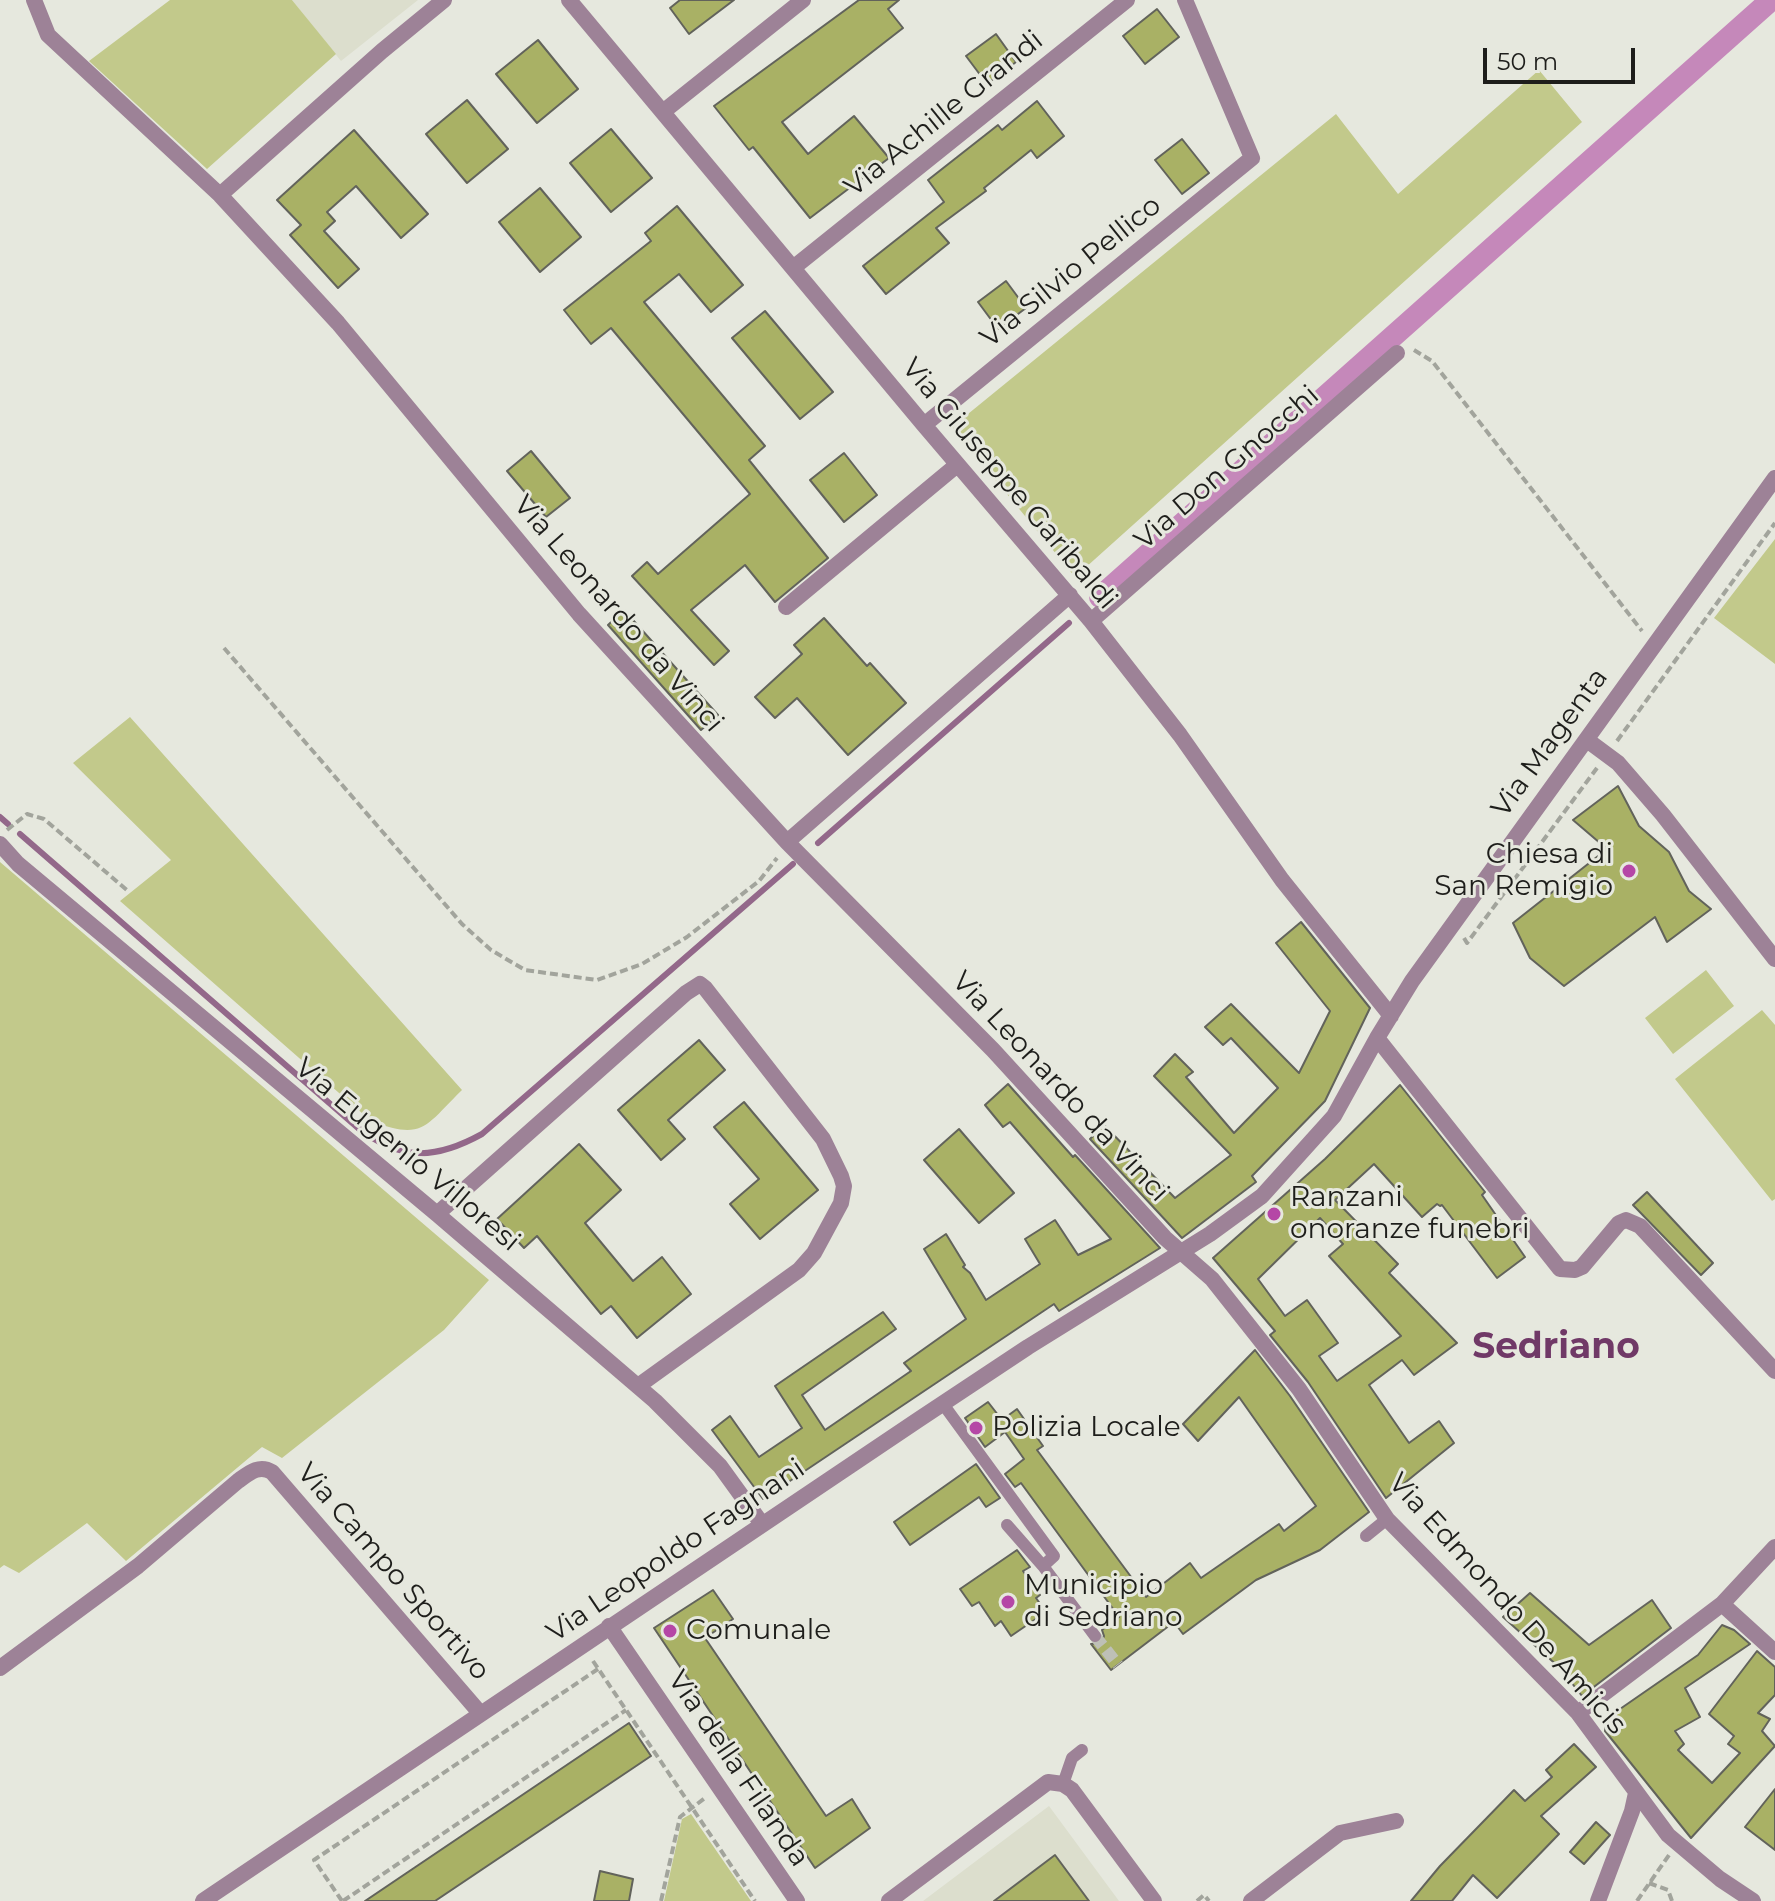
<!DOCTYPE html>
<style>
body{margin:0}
#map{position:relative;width:1775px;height:1901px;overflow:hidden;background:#e6e8de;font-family:Montserrat,sans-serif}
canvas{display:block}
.scale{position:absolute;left:1483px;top:48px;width:152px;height:36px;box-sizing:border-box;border:4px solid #1e1e1b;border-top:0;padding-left:10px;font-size:24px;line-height:28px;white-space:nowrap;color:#1e1e1b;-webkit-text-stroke:6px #e6e8de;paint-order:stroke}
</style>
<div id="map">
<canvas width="1775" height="1901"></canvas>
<div class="scale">50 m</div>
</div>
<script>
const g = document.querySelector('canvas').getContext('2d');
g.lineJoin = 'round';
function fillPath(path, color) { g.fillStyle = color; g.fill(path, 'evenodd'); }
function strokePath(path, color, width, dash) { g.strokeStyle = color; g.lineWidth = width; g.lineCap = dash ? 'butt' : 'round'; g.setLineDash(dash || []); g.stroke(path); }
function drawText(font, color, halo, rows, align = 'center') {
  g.font = font + ' Montserrat,sans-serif'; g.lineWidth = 6; g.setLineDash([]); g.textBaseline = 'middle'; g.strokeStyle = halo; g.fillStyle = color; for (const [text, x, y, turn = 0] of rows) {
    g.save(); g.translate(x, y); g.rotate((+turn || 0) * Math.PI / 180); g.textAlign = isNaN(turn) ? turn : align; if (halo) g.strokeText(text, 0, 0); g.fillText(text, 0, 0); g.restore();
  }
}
fillPath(new Path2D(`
 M 292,0 L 418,0 L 341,61 Z
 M 1049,1806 L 1119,1901 L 923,1901 Z`), '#dcdecd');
fillPath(new Path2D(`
 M 170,0 L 292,0 L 336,54 L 207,169 L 89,61 Z
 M 1539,70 L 1582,122 L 1075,577 L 952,427 L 1336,114 L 1398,194 Z
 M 1775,539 L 1775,664 L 1714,618 Z
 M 130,717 L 462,1090 C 425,1126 424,1141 371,1121 L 120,901 L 171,860 L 73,763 Z
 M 0,862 L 489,1280 L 444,1330 L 282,1458 L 262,1447 L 126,1561 L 87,1523 L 19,1573 L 4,1565 L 0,1568 Z
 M 1706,970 L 1734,1006 L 1673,1054 L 1645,1018 Z
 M 1762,1010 L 1775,1025 L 1775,1199 L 1772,1201 L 1675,1079 Z
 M 691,1814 L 751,1901 L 664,1901 L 682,1819 Z`), '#c2c98b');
strokePath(new Path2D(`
 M 0,817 L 8,824
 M 20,834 L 358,1128 C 401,1161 435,1160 482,1134 L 793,864
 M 818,843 L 1069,623`), '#93688a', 6);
strokePath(new Path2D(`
 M 1100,597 L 1771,0`), '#c588ba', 22);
const building = new Path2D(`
 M 680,0 L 734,0 L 689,34 L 670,8 Z
 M 859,0 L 899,0 L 888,9 L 903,28 L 782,122 L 808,154 L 854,116 L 889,158 L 810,218 L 753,147 L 749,150 L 714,106 Z
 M 1157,9 L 1179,37 L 1145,64 L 1123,36 Z
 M 996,34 L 1016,62 L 987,84 L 966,56 Z
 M 538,40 L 578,89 L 537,123 L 496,74 Z
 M 467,100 L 508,149 L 467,183 L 426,134 Z
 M 1037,101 L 1064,136 L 1037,158 L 1031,150 L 984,188 L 986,191 L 936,228 L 949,243 L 886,294 L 863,266 L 944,202 L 928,180 L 998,125 L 1002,130 Z
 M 611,129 L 652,178 L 611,212 L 570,163 Z
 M 354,130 L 428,214 L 401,238 L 356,186 L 327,212 L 335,221 L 324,231 L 359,269 L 338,288 L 290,235 L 301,225 L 277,200 Z
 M 1182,139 L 1209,173 L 1182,194 L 1155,160 Z
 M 540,188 L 581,237 L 540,272 L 499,222 Z
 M 677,206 L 743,285 L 711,312 L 679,274 L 644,302 L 765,446 L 749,460 L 828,558 L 775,602 L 745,565 L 691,610 L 729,651 L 714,665 L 632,576 L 647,562 L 658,574 L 750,494 L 611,328 L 591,344 L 564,310 L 651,241 L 645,233 Z
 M 1006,281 L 1026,308 L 998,329 L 978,302 Z
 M 765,311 L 833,392 L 800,419 L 732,338 Z
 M 531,451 L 570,498 L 546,517 L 507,471 Z
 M 844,453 L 877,495 L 844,522 L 810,480 Z
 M 624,610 L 718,715 L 701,730 L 608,625 Z
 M 824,618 L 867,666 L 870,663 L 906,703 L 848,755 L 797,698 L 775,718 L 755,697 L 802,654 L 794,645 Z
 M 1618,786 L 1639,826 L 1669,852 L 1689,891 L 1711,909 L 1667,942 L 1655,917 L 1564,986 L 1530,958 L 1513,923 L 1607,849 L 1573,820 Z
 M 1301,922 L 1370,1008 L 1325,1101 L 1252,1176 L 1256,1182 L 1182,1238 L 1090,1139 L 1104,1125 L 1175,1198 L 1231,1155 L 1154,1076 L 1175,1054 L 1193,1072 L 1186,1077 L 1234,1133 L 1278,1088 L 1231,1038 L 1223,1045 L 1205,1027 L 1231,1004 L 1299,1073 L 1330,1011 L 1276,943 Z
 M 699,1040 L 725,1070 L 668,1120 L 685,1139 L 661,1160 L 618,1110 Z
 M 1008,1084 L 1073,1157 L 1075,1155 L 1160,1248 L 1059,1311 L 1054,1304 L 763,1499 L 712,1430 L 730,1416 L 759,1457 L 802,1428 L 775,1386 L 883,1312 L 896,1329 L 802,1395 L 825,1430 L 911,1371 L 904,1363 L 966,1319 L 924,1249 L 946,1234 L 965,1265 L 963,1267 L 970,1273 L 986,1300 L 1040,1264 L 1025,1239 L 1055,1220 L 1078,1255 L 1111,1239 L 1010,1122 L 1003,1127 L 985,1105 Z
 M 1400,1085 L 1485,1192 L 1482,1195 L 1525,1257 L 1497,1278 L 1442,1205 L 1440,1206 L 1437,1204 L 1422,1217 L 1374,1164 L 1335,1200 L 1398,1264 L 1389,1273 L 1457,1343 L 1414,1375 L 1402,1360 L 1369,1385 L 1409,1443 L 1439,1421 L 1454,1443 L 1386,1498 L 1308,1382 L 1270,1335 L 1275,1331 L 1213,1258 L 1325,1159 ZM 1320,1218 L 1343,1244 L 1329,1256 L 1401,1336 L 1337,1381 L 1319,1356 L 1338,1343 L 1307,1300 L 1285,1316 L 1258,1279 Z
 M 744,1102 L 818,1190 L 760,1239 L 730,1204 L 759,1179 L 714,1127 Z
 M 959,1129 L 1014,1193 L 979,1223 L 924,1160 Z
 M 579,1144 L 621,1190 L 585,1223 L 633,1281 L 662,1257 L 691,1294 L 637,1338 L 611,1306 L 601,1314 L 537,1236 L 524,1248 L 497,1219 Z
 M 1647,1192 L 1713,1263 L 1701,1275 L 1633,1205 Z
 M 1255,1350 L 1290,1396 L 1369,1512 L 1320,1550 L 1256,1580 L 1183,1634 L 1174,1622 L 1111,1670 L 1091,1644 L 1101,1643 L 1104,1636 L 1102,1630 L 1119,1617 L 1021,1483 L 1015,1487 L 1005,1474 L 1024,1459 L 1005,1432 L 985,1447 L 965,1418 L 988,1402 L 1002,1420 L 1017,1409 L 1043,1446 L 1037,1450 L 1146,1597 L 1190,1563 L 1201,1578 L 1279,1524 L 1284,1531 L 1316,1506 L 1239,1397 L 1198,1441 L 1183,1424 Z
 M 976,1464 L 1000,1498 L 986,1507 L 979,1497 L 910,1545 L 894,1522 Z
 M 1017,1550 L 1030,1567 L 1023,1571 L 1040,1595 L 1036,1598 L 1046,1612 L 1011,1636 L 1001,1621 L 995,1626 L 979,1602 L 972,1606 L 960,1589 Z
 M 713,1590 L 733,1619 L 705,1638 L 826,1816 L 852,1799 L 870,1828 L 815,1868 L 654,1628 Z
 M 1530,1593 L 1589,1645 L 1652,1600 L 1671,1628 L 1582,1696 L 1560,1668 L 1503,1617 Z
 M 1722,1625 L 1734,1630 L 1750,1644 L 1685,1688 L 1700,1717 L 1675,1731 L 1684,1744 L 1678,1750 L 1712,1783 L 1740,1753 L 1728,1744 L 1734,1736 L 1709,1714 L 1757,1651 L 1775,1667 L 1775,1695 L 1758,1713 L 1770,1719 L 1762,1731 L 1775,1746 L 1691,1838 L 1605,1731 L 1607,1718 L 1698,1655 Z
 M 629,1723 L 651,1756 L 435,1901 L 365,1901 Z
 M 1574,1744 L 1596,1767 L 1541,1816 L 1559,1834 L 1497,1898 L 1473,1875 L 1452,1901 L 1411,1901 L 1440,1866 L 1514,1790 L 1525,1801 L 1552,1777 L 1546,1770 Z
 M 1775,1789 L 1775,1850 L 1745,1827 Z
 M 1596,1822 L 1610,1835 L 1584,1864 L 1570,1852 Z
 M 1055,1855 L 1089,1901 L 994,1901 Z
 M 600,1871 L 633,1879 L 629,1901 L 594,1901 Z`);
fillPath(building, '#a9b165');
strokePath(building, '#62635b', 2);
strokePath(new Path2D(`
 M 1095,1636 L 1118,1665`), '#bec0b7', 12, [12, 6]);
strokePath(new Path2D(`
 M 1414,350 L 1432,361 L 1642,631
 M 224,648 L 462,924 L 491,950 L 525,970 L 597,980 L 642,964 L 687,937 L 759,881 L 777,858
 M 1617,741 L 1775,523
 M 7,830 L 27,814 L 44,819 L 128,891
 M 1464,938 L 1467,943 L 1597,768
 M 593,1661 L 755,1901
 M 1649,1883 L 1668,1890 L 1672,1901
 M 342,1901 L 314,1860 L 598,1669
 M 343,1901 L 626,1710
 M 661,1901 L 680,1817 L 705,1798
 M 1197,1901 L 1204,1895 L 1209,1901
 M 1637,1901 L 1669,1855`), '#a2a49c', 4, [8, 4]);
strokePath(new Path2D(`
 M 943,1404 L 1054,1556 L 1043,1566 L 1095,1636
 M 1007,1525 L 1043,1566
 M 1366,1536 L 1387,1519
 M 1063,1784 L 1072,1758 L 1082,1750`), '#9d8297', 12);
strokePath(new Path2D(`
 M 34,0 L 48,35 L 220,195 L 338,323 L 579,614 L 787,842 L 993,1050 L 1165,1238 L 1212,1279 L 1299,1389 L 1387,1519 L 1578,1713 L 1668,1835 L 1720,1879 L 1753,1901
 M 569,0 L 924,425 L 1091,621 L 1180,735 L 1282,880 L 1391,1016
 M 664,111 L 803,0
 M 220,195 L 382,51 L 444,0
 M 793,268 L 1127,0
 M 924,425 L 1252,158 L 1185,0
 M 786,607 L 957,465
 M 1091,621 L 1397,353
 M 1587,740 L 1618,763 L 1663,815 L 1775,959
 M 787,842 L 1070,595
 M 0,844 L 18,864 L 437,1214 L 655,1401 L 720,1466 L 762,1524
 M 1377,1038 L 1560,1269 L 1575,1270 L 1582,1267 L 1619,1223 L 1626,1220 L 1640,1226 L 1775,1371
 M 437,1214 L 686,993 L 700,984 L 705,988 L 823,1139 L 841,1176 L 844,1186 L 841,1203 L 814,1253 L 799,1270 L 638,1386
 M 1722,1604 L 1775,1652
 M 609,1626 L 797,1901
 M 0,1668 L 138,1566 L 238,1481 C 249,1473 259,1464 272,1472 L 480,1713
 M 1578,1713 L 1722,1604 L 1775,1547
 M 203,1901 L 918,1420 L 1028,1347 L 1210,1234 L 1262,1196 L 1334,1116 L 1377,1038 L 1412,981 L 1775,478
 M 889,1901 L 1048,1782 L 1063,1784 L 1072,1790 L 1154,1901
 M 1251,1901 L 1340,1833 L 1396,1821
 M 1598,1901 L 1632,1811 L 1636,1793`), '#9d8297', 16);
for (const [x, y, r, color] of [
 [1629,871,8,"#b547a6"],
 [1274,1214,8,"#b547a6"],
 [976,1428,8,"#b547a6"],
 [1008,1602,8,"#b547a6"],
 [670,1631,8,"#b547a6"]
]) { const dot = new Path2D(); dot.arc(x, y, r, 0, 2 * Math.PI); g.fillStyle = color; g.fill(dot); strokePath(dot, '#e6e8de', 3); }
drawText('28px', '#1e1e1b', '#e6e8de', [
 ["Via Achille Grandi",944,114,-39],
 ["Via Silvio Pellico",1071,272,-39],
 ["Via Don Gnocchi",1227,468,-41],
 ["Via Giuseppe Garibaldi",1009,484,50],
 ["Via Leonardo da Vinci",618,614,49],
 ["Via Magenta",1550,743,-54],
 ["Via Leonardo da Vinci",1060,1087,47],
 ["Via Eugenio Villoresi",407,1155,40],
 ["Via Leopoldo Fagnani",676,1551,-34],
 ["Via Campo Sportivo",393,1572,49],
 ["Via Edmondo De Amicis",1507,1604,48],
 ["Via della Filanda",738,1769,56]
]);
drawText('28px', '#1e1e1b', '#e6e8de', [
 ["Chiesa di",1613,855,"right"],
 ["San Remigio",1613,887,"right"],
 ["Ranzani",1290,1198],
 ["onoranze funebri",1290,1230],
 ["Polizia Locale",992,1428],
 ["Municipio",1024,1586],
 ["di Sedriano",1024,1618],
 ["Comunale",686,1631]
], 'left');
drawText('bold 36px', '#703967', '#e6e8de', [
 ["Sedriano",1556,1347]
]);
</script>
